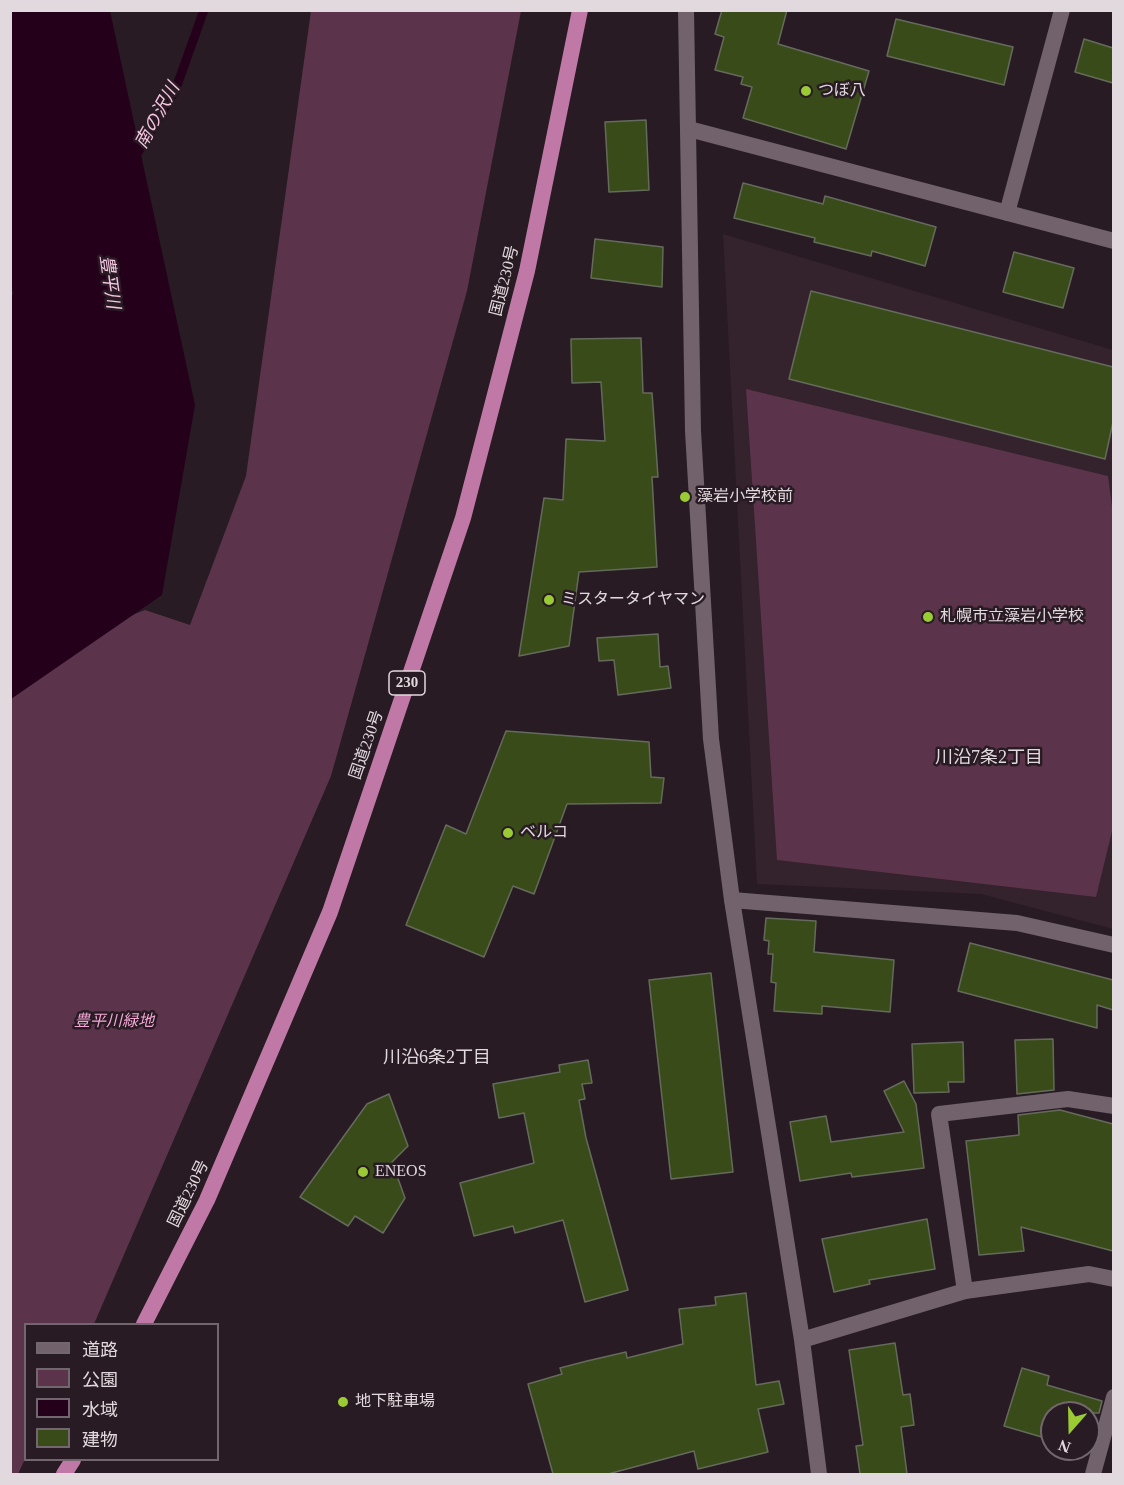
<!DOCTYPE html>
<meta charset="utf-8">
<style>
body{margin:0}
#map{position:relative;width:1124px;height:1485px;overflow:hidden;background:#281b23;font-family:"Times New Roman","Noto Sans JP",serif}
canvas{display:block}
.frame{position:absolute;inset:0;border:12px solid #e2d9de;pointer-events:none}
.legend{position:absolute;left:24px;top:1323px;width:195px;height:138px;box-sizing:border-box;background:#281b23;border:2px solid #72676e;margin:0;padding:8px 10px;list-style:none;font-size:18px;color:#e2d9de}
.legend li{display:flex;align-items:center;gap:12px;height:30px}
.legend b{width:30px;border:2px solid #72676e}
.north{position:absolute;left:1040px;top:1401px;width:60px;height:60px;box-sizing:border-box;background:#281b23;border:2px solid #72676e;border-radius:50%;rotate:200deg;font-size:16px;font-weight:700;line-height:24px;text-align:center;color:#e2d9de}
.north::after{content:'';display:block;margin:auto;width:21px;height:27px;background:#9acb34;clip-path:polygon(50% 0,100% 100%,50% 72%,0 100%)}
</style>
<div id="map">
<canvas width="1124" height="1485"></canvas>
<div class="frame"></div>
<ul class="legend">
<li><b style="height:8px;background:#72626b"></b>道路</li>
<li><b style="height:16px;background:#5b344c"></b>公園</li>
<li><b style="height:16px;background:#25001a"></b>水域</li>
<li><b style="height:16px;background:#394b19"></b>建物</li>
</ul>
<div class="north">N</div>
</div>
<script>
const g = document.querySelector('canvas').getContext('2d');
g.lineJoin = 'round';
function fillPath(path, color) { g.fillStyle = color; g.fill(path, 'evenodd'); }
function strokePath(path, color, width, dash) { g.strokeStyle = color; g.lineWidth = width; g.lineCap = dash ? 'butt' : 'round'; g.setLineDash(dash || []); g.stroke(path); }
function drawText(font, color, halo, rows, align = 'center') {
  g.font = font + ' "Times New Roman","Noto Sans JP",serif'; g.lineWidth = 5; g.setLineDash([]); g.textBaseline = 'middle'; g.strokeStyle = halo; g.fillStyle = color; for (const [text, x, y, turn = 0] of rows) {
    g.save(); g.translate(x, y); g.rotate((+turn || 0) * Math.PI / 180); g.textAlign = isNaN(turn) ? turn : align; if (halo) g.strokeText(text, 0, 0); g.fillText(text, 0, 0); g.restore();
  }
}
fillPath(new Path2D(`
 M 723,234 L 1113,350 L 1113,929 L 981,894 L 757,884 Z`), '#34222d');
fillPath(new Path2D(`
 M 311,11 L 521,11 L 467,291 L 331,776 L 94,1324 L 26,1324 L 25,1459 L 18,1474 L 10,1474 L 10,677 L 58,644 L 145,610 L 190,625 L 246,476 Z
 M 746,389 L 1108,476 L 1114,522 L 1114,823 L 1096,897 L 777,860 Z`), '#5b344c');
fillPath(new Path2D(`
 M 11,10 L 110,11 L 195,405 L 162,595 L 11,699 L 10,298 L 13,294 L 10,280 Z`), '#25001a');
strokePath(new Path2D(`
 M 134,159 L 175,91 L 204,10`), '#25001a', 9);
const building = new Path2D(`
 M 722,10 L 787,10 L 778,44 L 869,71 L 846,149 L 743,118 L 752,87 L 741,84 L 743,77 L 715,70 L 724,37 L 715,34 Z
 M 896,19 L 1013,47 L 1004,85 L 887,56 Z
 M 1084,39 L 1113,48 L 1113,83 L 1075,72 Z
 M 646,120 L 649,190 L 609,192 L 605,122 Z
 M 743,183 L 823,204 L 825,196 L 936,227 L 925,266 L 872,251 L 871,256 L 814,242 L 815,238 L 734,218 Z
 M 595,239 L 663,247 L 662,287 L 591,278 Z
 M 1014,252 L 1074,268 L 1063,308 L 1003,292 Z
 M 811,291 L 1113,367 L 1113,422 L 1105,459 L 789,379 Z
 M 641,338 L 643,393 L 652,393 L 655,434 L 658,477 L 652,477 L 657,567 L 579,572 L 569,646 L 519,656 L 544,498 L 563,500 L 566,439 L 605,441 L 601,382 L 572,383 L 571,339 Z
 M 658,634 L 660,667 L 668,666 L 671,688 L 618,695 L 614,660 L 599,661 L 597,638 Z
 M 506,731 L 649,742 L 651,777 L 664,778 L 661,803 L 567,804 L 534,894 L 513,886 L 484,957 L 406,925 L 446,825 L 466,834 Z
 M 766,918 L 816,921 L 814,952 L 894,960 L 890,1012 L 822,1006 L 822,1014 L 774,1011 L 776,983 L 771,982 L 773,954 L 768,954 L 769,941 L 764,940 Z
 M 970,943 L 1113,980 L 1113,1010 L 1097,1005 L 1097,1028 L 958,991 Z
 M 711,973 L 733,1172 L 671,1179 L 649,980 Z
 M 1053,1039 L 1054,1090 L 1017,1094 L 1015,1040 Z
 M 963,1042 L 964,1082 L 948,1082 L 949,1092 L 914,1093 L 912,1044 Z
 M 588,1060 L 592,1083 L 582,1084 L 585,1099 L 579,1100 L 586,1138 L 628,1290 L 585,1302 L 563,1220 L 515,1233 L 513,1226 L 474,1236 L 460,1183 L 534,1163 L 524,1113 L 499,1118 L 493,1084 L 560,1072 L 559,1065 Z
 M 904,1081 L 916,1104 L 924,1168 L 852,1177 L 851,1173 L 800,1181 L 790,1122 L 826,1116 L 831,1142 L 904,1132 L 884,1091 Z
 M 389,1094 L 408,1146 L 392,1162 L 405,1198 L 383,1233 L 355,1216 L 348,1226 L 300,1197 L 367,1104 Z
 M 1060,1110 L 1113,1124 L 1113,1251 L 1021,1227 L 1024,1251 L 979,1255 L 966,1141 L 1019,1135 L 1018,1115 Z
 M 927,1219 L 935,1269 L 869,1280 L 870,1284 L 834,1292 L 822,1239 Z
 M 746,1293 L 756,1385 L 779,1381 L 784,1404 L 758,1409 L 768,1452 L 698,1469 L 694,1451 L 608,1474 L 553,1474 L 528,1384 L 562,1374 L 560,1368 L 587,1361 L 626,1352 L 627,1358 L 683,1344 L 679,1309 L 716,1305 L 715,1297 Z
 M 895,1343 L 903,1395 L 910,1394 L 914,1425 L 901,1427 L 907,1474 L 860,1474 L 856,1446 L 863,1445 L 849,1350 Z
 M 1022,1368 L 1049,1376 L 1047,1385 L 1102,1401 L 1099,1413 L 1052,1413 L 1052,1440 L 1004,1426 Z`);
fillPath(building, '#394b19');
strokePath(building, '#656b5c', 1.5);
strokePath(new Path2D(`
 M 689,129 L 1114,241
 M 1007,213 L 1062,10
 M 732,900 L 1017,923 L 1114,945
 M 965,1291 L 939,1114 L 1068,1099 L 1114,1106
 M 1093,1474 L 1114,1397`), '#72626b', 16);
strokePath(new Path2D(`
 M 686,10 L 693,431 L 711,739 L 732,900 L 802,1340 L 819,1474
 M 802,1340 L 965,1291 L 1089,1274 L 1114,1279`), '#72626b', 16);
strokePath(new Path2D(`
 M 144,1324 L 207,1200 L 330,912 L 463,518 L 527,271 L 580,10
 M 64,1474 L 73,1460`), '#c079a6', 16);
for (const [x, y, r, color] of [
 [806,91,6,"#9acb34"],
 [685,497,6,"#9acb34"],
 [549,600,6,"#9acb34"],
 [928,617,6,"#9acb34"],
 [508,833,6,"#9acb34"],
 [363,1172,6,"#9acb34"],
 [343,1402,6,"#9acb34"]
]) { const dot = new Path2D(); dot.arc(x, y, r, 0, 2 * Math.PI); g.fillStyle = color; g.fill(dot); strokePath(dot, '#281b23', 2); }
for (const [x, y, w] of [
 [407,683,36]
]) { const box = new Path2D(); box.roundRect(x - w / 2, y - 12, w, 24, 4.5); g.fillStyle = '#281b23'; g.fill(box); strokePath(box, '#e2d9de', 1.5); }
drawText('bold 15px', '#e2d9de', null, [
 ["230",407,683]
]);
drawText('16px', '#e2d9de', '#281b23', [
 ["つぼ八",818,91],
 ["藻岩小学校前",697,497],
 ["ミスタータイヤマン",561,600],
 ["札幌市立藻岩小学校",940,617],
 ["ベルコ",520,833],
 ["ENEOS",375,1172],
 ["地下駐車場",355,1402]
], 'left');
drawText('16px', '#e2d9de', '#281b23', [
 ["国道230号",505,281,-76],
 ["国道230号",367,745,-71],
 ["国道230号",189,1194,-64]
]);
drawText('italic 16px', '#f5a7d6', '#281b23', [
 ["豊平川緑地",114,1022]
]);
drawText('italic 18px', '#f6c6e2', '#281b23', [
 ["南の沢川",158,116,-61],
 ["豊平川",109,282,82]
]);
drawText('18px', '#e2d9de', '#281b23', [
 ["川沿7条2丁目",989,758],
 ["川沿6条2丁目",437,1058]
]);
</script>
